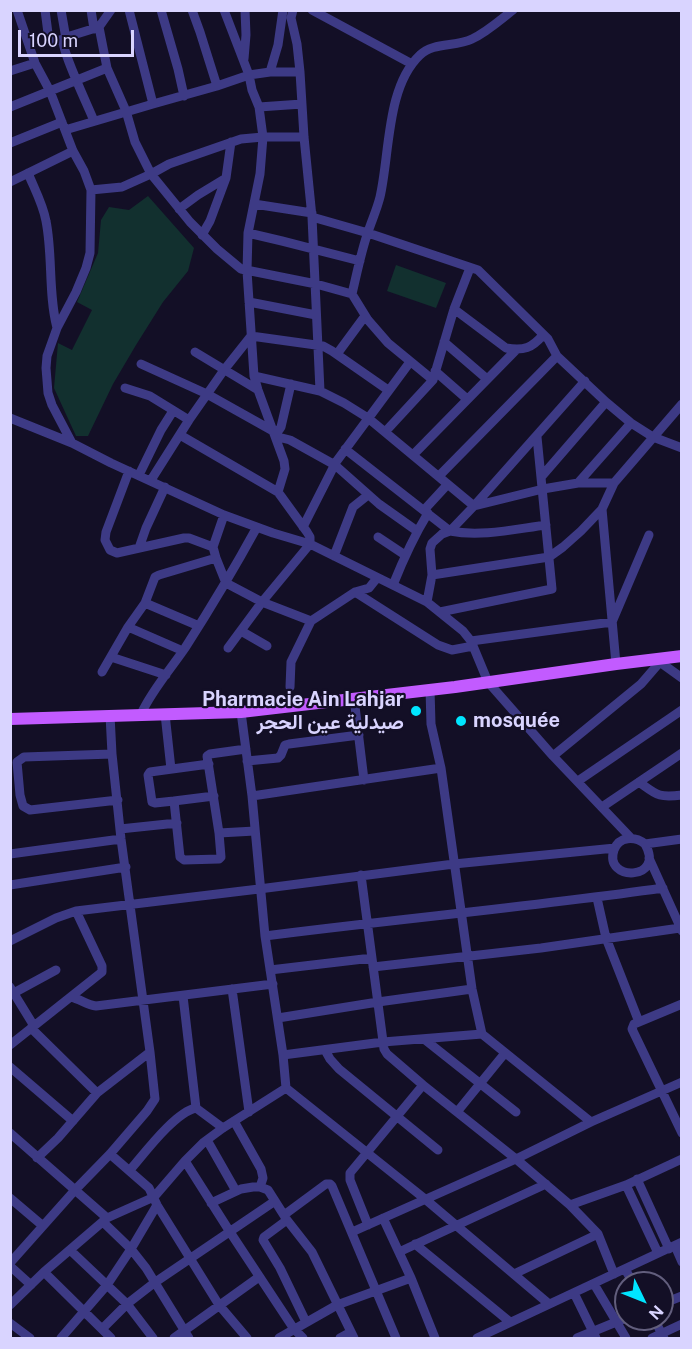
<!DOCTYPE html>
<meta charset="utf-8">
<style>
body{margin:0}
#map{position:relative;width:692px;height:1349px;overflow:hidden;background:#130f26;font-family:"Public Sans",sans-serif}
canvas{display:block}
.frame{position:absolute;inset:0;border:12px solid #d9d4ff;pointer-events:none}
.north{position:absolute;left:614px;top:1271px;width:60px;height:60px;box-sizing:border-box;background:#130f26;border:2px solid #625e7d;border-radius:50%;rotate:133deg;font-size:16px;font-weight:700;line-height:24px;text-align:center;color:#d9d4ff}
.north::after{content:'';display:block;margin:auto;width:21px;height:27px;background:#00e5ff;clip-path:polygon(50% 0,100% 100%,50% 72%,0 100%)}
.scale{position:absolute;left:18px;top:30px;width:116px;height:27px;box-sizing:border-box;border:3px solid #d9d4ff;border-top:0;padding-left:8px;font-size:18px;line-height:21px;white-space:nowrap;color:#d9d4ff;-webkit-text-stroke:4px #130f26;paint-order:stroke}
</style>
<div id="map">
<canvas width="692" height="1349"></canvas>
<div class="frame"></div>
<div class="north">N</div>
<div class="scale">100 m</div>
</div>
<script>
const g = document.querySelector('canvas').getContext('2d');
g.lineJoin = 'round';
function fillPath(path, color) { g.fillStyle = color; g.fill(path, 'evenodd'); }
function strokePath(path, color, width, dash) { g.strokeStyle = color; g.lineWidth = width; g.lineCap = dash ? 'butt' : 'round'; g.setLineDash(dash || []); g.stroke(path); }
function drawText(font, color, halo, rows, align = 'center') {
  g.font = font + ' "Public Sans",Vazirmatn,sans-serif'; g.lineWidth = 4.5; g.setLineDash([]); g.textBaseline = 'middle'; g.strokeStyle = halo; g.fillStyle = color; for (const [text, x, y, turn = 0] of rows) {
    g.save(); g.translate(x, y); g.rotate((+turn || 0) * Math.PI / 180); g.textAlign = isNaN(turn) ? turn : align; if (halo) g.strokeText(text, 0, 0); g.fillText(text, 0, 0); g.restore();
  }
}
fillPath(new Path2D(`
 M 148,196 L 194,248 L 188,271 L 163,302 L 136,345 L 113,384 L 88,436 L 76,436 L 54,388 L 58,343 L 72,350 L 92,310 L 77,302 L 98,253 L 101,220 L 109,207 L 129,210 Z
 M 396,265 L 446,283 L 436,308 L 387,291 Z`), '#12302f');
strokePath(new Path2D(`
 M 17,10 L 35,63 L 50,91 L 73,151 L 84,171 L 91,190 L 90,253 L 86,268 L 76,292 L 57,328 L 47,356 L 46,368 L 48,393 L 52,405 L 72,443
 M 45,10 L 49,41 L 52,42 L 63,39
 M 61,10 L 65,33 L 66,35 L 70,36 L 99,27 L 111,10
 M 91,10 L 94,29
 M 129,10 L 153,104
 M 161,10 L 178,69 L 184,96
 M 192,10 L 200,32 L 217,86
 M 224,10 L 249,75 L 252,90 L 259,107 L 263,137 L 260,174 L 248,233 L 247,271 L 254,376 L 258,390 L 284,461 L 285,469 L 278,492
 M 293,10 L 291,18 L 297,44 L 300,72 L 304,137 L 312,217 L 320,391
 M 312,10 L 412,64
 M 99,27 L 107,68 L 126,111 L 135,142 L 151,174 L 190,222 L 217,249 L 241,269 L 316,284 L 352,294 L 368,320 L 388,343 L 433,380
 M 66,35 C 65,36 64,38 63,39 C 61,50 89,108 94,121
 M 244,59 L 246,35 L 245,10
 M 10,71 L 35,63
 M 270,72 L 278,45 L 283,10
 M 10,107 L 107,68
 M 259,107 L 302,104
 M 65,130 L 153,104 L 217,86 L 249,75 L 270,72 L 300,72
 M 10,143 L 62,122
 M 28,173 C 34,188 43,204 46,221 C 53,256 48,293 57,328
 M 10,182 L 73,151
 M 91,190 L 122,187 L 151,174 L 169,164 L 241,139 L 263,137 L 304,137
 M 254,204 L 312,213
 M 179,209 L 198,195 L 226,178
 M 312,217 L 368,233 L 478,270 L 548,339 L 557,356 L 606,402 L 631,423 L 653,437 L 682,448
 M 248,233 L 282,241 L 360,261
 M 202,235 L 210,221 L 226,178 L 231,142
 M 352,294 C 357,273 361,252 368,232 C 372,220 377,209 380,197 C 390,154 386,87 420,55 C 433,42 456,47 472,39 C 487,32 500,20 513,10
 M 249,302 L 316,315
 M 454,309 L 506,348 C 524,351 532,348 543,335
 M 444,342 L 487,379
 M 195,352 L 258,390
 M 337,354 L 365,316
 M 141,364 L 207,394 L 273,431 L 279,430 L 281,427 L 291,384
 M 435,371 L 467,399
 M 254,376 L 320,391 L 344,403 L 368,418 L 474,506 L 543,489 L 578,483 L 614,483
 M 125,388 L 150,396 L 189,420
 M 10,418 L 72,443 L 111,463 L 224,515 L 273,533 L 310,544 L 427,602 L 463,631 L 471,641 L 488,682 L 553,756 L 631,838
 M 385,432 L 433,380 L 454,309 L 470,268
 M 180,435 L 278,492 L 307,532 L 310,537 L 310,544 L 262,602 L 228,648
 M 277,440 L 282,438 L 290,440 L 335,465 L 379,504 L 417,531
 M 345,449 L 450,531 C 481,537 515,529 546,525
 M 413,455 L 516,350
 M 129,471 L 106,532 L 105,540 L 110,550 L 117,553 L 184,538 L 189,538 L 213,547
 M 139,475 L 161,430 L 173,411
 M 439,476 L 557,356
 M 542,476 L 606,402
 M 151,480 L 189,420 L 224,370 L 251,336 L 323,346 L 332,351 L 388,390
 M 578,483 L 631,423
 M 602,509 L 616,664
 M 424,510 L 447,485
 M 224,515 L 213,547 L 216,558 L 226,583 L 262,602 L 311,621 L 355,592 L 369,588 L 377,578
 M 303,527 L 336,462 L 410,362
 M 378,537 L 405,555
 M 139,548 L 146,528 L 165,487
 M 334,556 L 353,507 L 368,495
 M 432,575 L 549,557 L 563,547 L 581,531 L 602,509 L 614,483 L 682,404
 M 393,585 C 403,560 414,536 428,513
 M 355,592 L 438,645 L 452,650 L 473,646
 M 427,602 L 432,575 L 430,549 L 432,543 L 442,534 L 450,531 L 474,506 L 585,381
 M 145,603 L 199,626
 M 440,612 L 552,589 L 537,437
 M 128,627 L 183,651
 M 241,631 L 267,646
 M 471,641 L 612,622 L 649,535
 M 111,657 L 166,675
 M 657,660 L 682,678
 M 102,672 L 128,627 L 145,603 L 155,577 L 159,575 L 216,558
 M 290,687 L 291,662 L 311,621
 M 430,689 L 431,724 L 441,768 L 472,989 L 482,1034 L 591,1122
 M 354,698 L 364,780
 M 241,712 L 252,796 L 265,936 L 283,1055 L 286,1088 L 425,1199 L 549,1304
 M 141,714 C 152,690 170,670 185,648 C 210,609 234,569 257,527
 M 165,714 L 171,769
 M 246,749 L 210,754 L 207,756 L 219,833 L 255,831
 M 112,754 L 24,757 L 17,762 L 20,795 L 23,806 L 30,810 L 118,800
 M 553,756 L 641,684 L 660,662
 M 247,761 L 278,758 L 281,755 L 285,745 L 289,744 L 359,735
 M 578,781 L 682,710
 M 639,782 C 657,795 658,798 682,795
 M 214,796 L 174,801 L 180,857 L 184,860 L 219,859 L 221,857 L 219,833
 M 252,796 L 441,768
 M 174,801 L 155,803 L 152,802 L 148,775 L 150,772 L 209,764
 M 602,807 L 682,753
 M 120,829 L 177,823
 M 645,844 C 666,881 603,882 614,850 C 619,836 635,836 645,844 L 682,839
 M 10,854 L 121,839
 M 649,858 L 682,931
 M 361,875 L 384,1049 L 387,1054 L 423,1085 L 516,1159 L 570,1205 L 598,1234 L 614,1274
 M 10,885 L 126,867
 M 597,898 L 606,938 L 639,1022
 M 265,936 C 397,919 530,907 663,888
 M 10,941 L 56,918 L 76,911 L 259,889 L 454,864 L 615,848
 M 373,967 L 541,948 L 680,928
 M 270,970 L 372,958
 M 10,987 L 34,1026
 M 232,989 L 249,1112
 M 10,995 L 56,970
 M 183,996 L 196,1108 L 223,1128
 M 71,997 C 80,999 87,1005 96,1006 L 273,984
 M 682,1004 L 634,1024 L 632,1029 L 682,1133
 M 278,1018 L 378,1002 L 472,989
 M 31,1028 L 97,1093
 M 424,1039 L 516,1112
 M 10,1045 L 102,972 L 102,966 L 76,911
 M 325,1050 L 330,1059 L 339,1069 L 438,1150
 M 283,1055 L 383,1042 L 482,1034
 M 10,1067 L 73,1121
 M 457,1112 L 505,1053
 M 234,1121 L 261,1169 L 263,1178 L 260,1187
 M 10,1133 L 107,1218
 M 207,1140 L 236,1191
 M 110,1154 L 149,1188 L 157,1205 L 219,1305 L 247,1338
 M 37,1158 L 58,1138 L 97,1093 L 150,1052
 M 185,1161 L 230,1232 L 294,1329 L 303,1338
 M 130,1170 C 144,1154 175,1112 196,1108
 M 637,1179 L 669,1249
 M 626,1185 L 658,1253
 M 10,1198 L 43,1226
 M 211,1203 L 241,1189 L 253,1187 L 260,1187 L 268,1190 L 287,1220 L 312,1252 L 354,1338
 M 570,1205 L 626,1185 L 682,1159
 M 284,1215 L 326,1184 L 330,1184 L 332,1186 L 396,1338
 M 383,1218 L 411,1278 L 435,1338
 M 287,1220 L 264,1237 L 263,1240 L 280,1268 L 306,1322
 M 103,1222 L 131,1249 L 146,1268 L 189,1338
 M 368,1225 L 350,1180 L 350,1173 L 423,1085
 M 352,1232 L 516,1159 L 591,1122 L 682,1082
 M 415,1244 L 510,1322
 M 675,1246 L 682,1262
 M 70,1250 L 127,1304 L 153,1338
 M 399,1252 L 546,1184
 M 10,1263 L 75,1190 L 110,1154 L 147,1111 L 155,1099 L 150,1052 L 121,839 L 112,754 L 110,715
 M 10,1266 L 31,1285
 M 625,1269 L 633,1283
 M 44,1272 L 111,1338
 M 514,1274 L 598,1234
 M 594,1284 L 626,1338
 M 574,1293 L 596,1338
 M 662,1304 L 682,1296
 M 10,1305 L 44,1272 L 107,1218 L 154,1197 L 185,1161 L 204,1142 L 223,1128 L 286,1088
 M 654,1319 L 664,1338
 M 10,1323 L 30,1338
 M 102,1329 L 127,1304 L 154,1283 L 275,1201
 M 61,1338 L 107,1285 L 131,1249 L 157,1205
 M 174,1338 L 259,1277
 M 279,1338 L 337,1305 L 411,1278
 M 340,1338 L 351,1332
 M 477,1338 L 682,1242
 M 577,1338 L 626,1318
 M 652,1338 L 682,1324`), '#3d3a85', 9);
strokePath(new Path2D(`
 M 10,719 L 241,712 L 455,687 L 616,664 L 682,656`), '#c25bff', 12);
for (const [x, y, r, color] of [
 [416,711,6,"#00e5ff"],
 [461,721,6,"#00e5ff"]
]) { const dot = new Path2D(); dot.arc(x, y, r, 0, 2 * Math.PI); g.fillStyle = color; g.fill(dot); strokePath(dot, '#130f26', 2); }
drawText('bold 20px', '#d9d4ff', '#130f26', [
 ["Pharmacie Ain Lahjar",404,700],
 ["صيدلية عين الحجر",404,723],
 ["mosquée",473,721,"left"]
], 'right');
</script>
